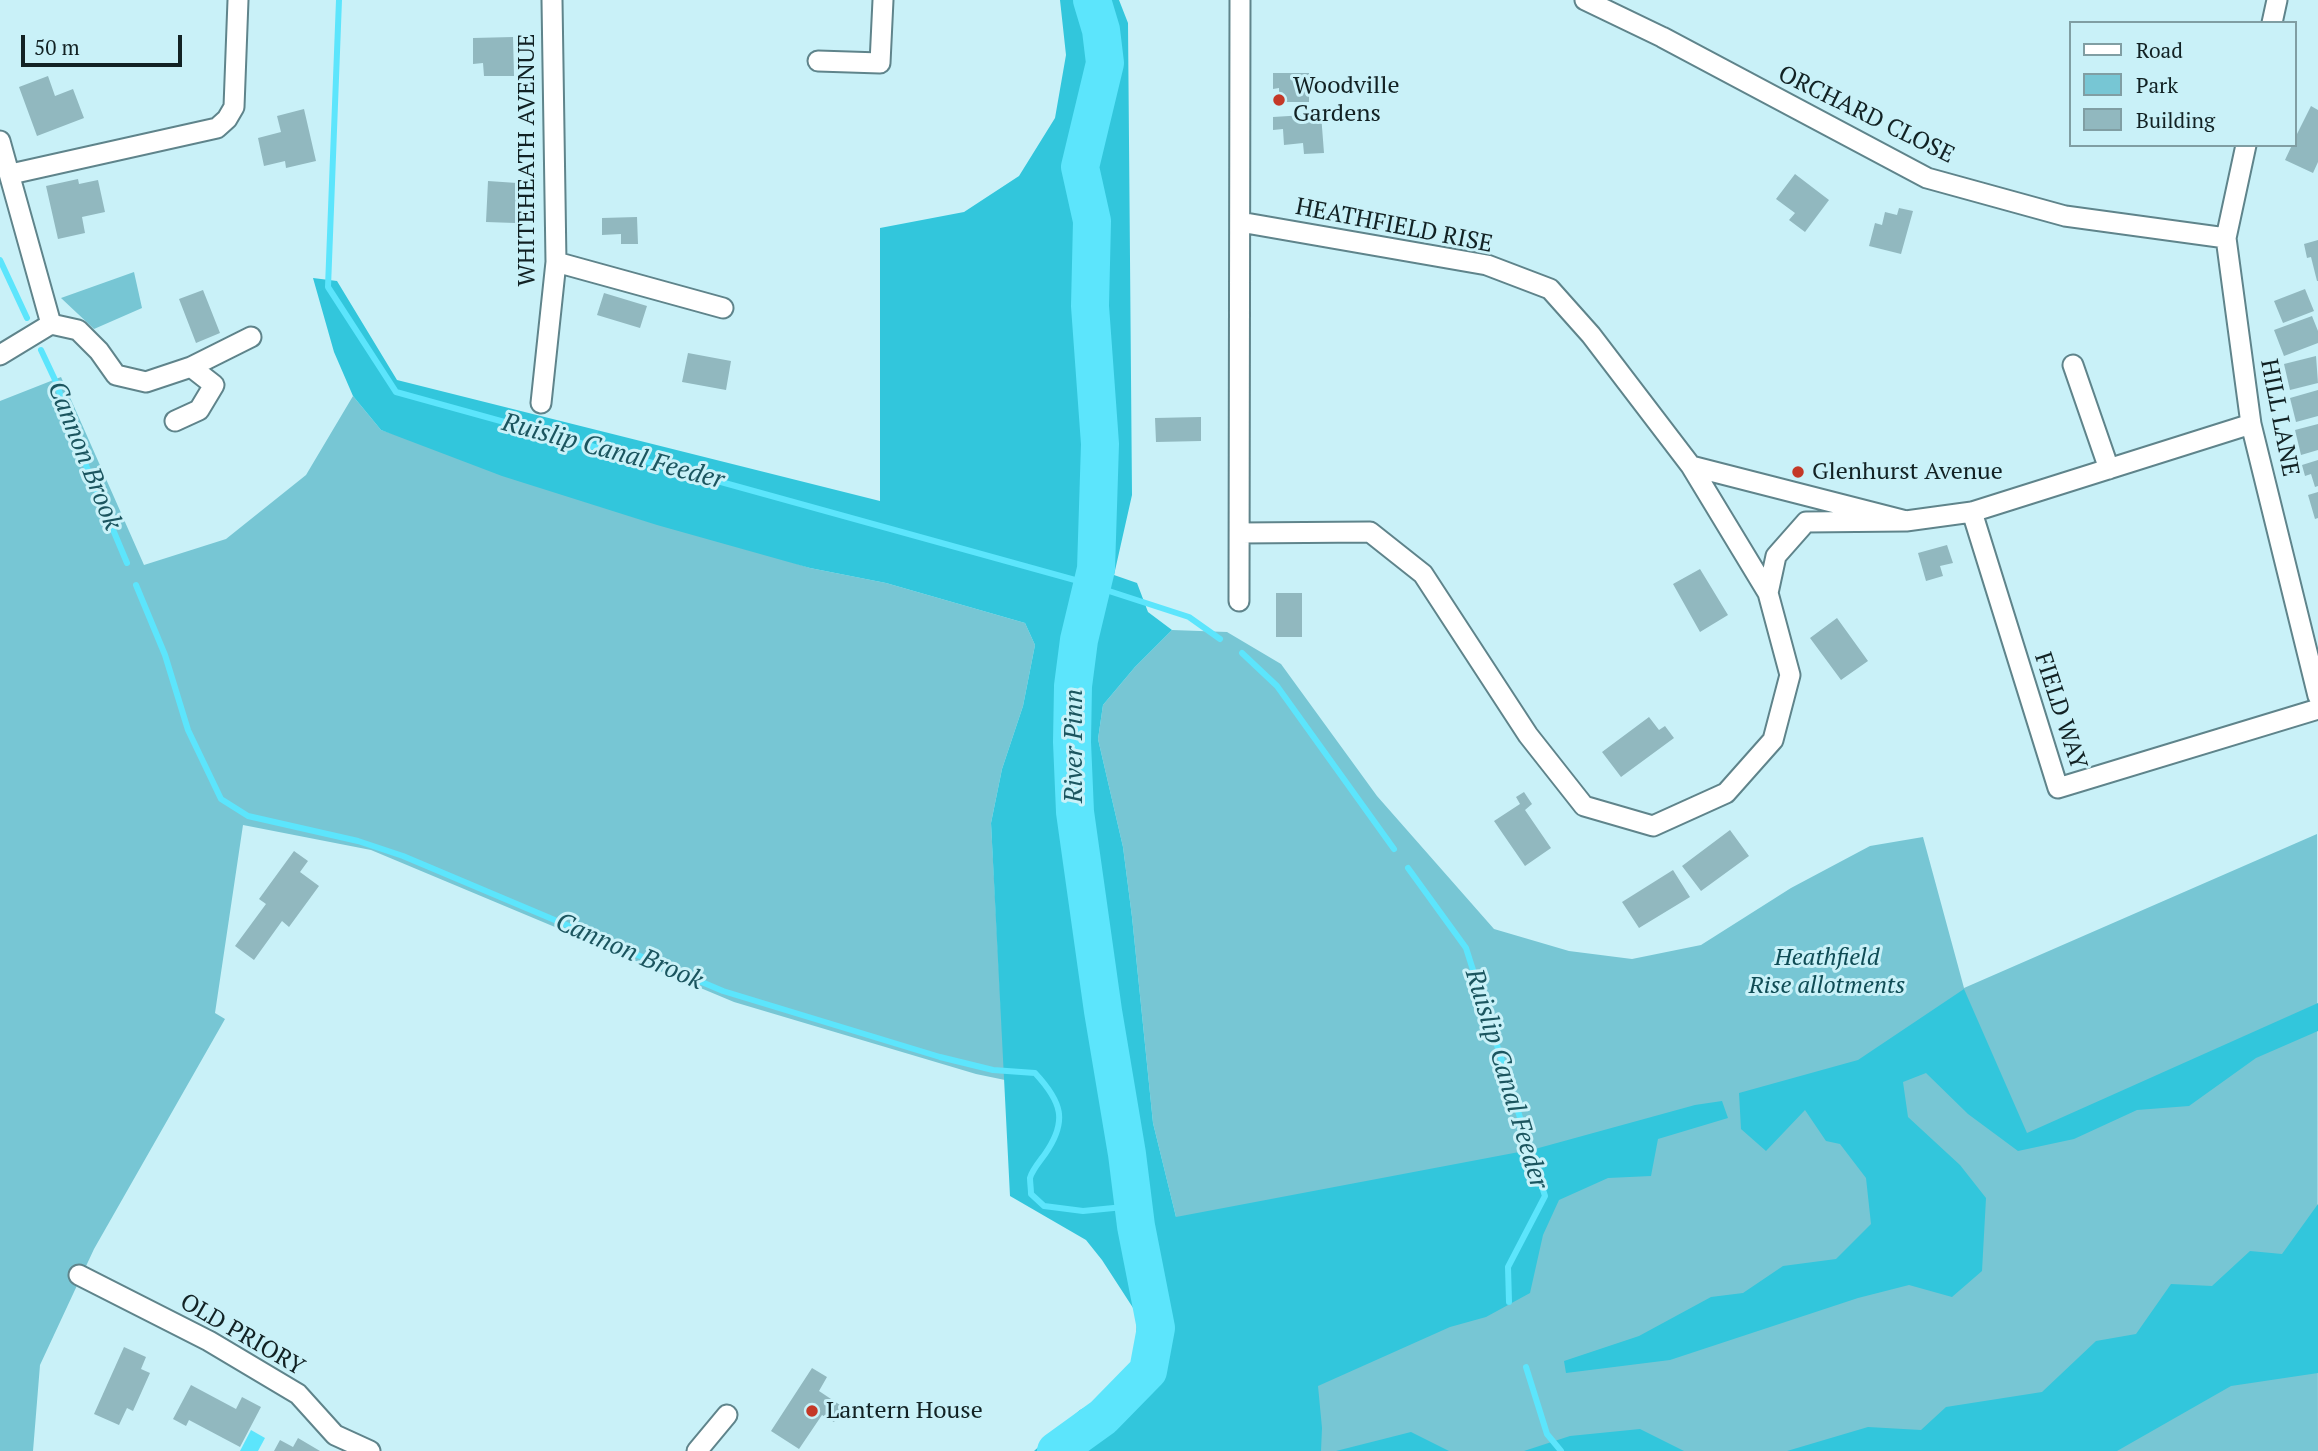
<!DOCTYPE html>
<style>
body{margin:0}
#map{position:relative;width:2318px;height:1451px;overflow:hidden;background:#c9f1f8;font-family:"PT Serif",serif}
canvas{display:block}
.legend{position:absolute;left:2069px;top:21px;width:228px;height:126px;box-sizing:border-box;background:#c9f1f8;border:2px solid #809ea3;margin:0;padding:9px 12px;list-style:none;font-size:21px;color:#122224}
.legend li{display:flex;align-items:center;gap:14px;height:35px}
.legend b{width:35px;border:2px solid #809ea3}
.scale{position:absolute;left:21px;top:35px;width:161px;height:32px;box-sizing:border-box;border:4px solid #122224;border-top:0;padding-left:9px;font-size:21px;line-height:24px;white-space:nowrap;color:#122224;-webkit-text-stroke:5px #c9f1f8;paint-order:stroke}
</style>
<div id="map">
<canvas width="2318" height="1451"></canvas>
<ul class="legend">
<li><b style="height:9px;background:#fff"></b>Road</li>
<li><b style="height:19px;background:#77c6d4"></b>Park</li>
<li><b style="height:19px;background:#91b8bf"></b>Building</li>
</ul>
<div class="scale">50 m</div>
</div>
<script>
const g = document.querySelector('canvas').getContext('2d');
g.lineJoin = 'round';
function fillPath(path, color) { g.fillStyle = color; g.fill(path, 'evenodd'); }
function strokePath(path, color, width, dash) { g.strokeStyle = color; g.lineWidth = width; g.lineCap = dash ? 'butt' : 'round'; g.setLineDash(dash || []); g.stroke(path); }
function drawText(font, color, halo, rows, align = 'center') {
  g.font = font + ' "PT Serif",serif'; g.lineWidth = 6; g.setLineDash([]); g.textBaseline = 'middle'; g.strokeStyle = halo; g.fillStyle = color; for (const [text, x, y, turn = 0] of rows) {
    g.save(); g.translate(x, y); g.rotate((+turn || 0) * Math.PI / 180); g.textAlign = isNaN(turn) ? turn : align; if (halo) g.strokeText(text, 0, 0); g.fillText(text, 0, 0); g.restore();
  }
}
fillPath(new Path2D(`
 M 134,272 L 142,308 L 94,329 L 61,298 Z
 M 61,377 L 144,565 L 226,539 L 306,475 L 353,396 L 381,430 L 810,568 L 886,583 L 1025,623 L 1035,645 L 1023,706 L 1002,769 L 991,823 L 1005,1080 L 976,1074 L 734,1002 L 371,850 L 243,825 L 215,1013 L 225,1019 L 94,1249 L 40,1365 L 33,1451 L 0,1451 L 0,401 Z
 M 1172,630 L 1227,632 L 1281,664 L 1377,796 L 1494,929 L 1569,951 L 1632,959 L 1701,945 L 1791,888 L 1870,846 L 1923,837 L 1964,988 L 2317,834 L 2318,1451 L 1127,1451 L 1176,1217 L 1153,1123 L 1132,917 L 1123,847 L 1098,739 L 1103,705 L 1135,667 Z`), '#77c6d4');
fillPath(new Path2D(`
 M 1060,0 L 1119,0 L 1128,23 L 1132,495 L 1114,575 L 1137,583 L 1148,612 L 1172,630 L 1135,667 L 1103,705 L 1098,739 L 1123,847 L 1132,917 L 1153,1123 L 1176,1217 L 1535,1149 L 1695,1105 L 1722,1101 L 1728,1118 L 1658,1139 L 1651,1176 L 1608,1178 L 1559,1200 L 1543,1235 L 1530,1293 L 1486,1317 L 1450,1327 L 1318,1386 L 1322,1428 L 1321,1451 L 1034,1451 L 1080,1410 L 1112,1393 L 1135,1368 L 1137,1314 L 1102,1260 L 1086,1240 L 1010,1196 L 991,823 L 1002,769 L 1023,706 L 1035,645 L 1025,623 L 886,583 L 810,568 L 657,525 L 502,476 L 381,430 L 353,396 L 334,352 L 313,278 L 337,281 L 397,380 L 880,501 L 880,228 L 964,212 L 1019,176 L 1055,118 L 1066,55 Z
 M 1964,989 L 2027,1133 L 2318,1003 L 2318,1031 L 2256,1058 L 2189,1106 L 2137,1110 L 2074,1139 L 2018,1151 L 1968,1114 L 1926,1073 L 1903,1082 L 1908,1117 L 1960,1165 L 1986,1198 L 1982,1271 L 1952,1297 L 1909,1285 L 1858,1298 L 1670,1360 L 1566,1373 L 1564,1361 L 1639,1336 L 1711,1297 L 1743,1293 L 1783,1266 L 1836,1259 L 1871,1224 L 1866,1178 L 1840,1144 L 1826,1141 L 1805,1110 L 1766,1151 L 1741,1129 L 1739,1093 L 1858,1060 Z
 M 2318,1204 L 2318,1373 L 2231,1386 L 2117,1451 L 1787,1451 L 1868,1427 L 1921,1430 L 1946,1407 L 2042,1392 L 2096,1341 L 2136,1334 L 2171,1284 L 2212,1286 L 2250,1251 L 2282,1254 Z
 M 1640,1429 L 1684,1451 L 1524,1451 L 1570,1436 Z
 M 1411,1432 L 1449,1451 L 1336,1451 Z`), '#32c6dc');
fillPath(new Path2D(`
 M 251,1430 L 265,1438 L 258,1451 L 240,1451 Z`), '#5ce5fc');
strokePath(new Path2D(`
 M 339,0 L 328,287 L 396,392 L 1075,580 L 1189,617 L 1220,639
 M 0,260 L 27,318
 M 41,350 L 56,382 L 77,444 L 127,563
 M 136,585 L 165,655 L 188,730 L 221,799 L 248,816 L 358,841 L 403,856 L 723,991 L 940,1057 L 993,1070 L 1035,1073 C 1062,1102 1068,1121 1045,1154 C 1040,1161 1032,1170 1030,1178 C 1030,1182 1031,1189 1031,1194 L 1044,1206 L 1083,1211 L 1134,1206
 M 1242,653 L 1277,686 L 1394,849
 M 1408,868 L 1466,948 L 1545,1196 L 1508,1267 L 1509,1302
 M 1526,1367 L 1547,1434 L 1561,1451`), '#5ce5fc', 6);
strokePath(new Path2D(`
 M 1056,1451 L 1103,1417 L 1148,1371 L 1156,1328 L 1136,1226 L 1127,1154 L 1103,1011 L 1075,812 L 1072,742 L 1073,686 L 1079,640 L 1096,569 L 1100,444 L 1090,306 L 1092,221 L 1080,167 L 1105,63 L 1101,30 L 1092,0`), '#5ce5fc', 38);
fillPath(new Path2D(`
 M 513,37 L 514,76 L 484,76 L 483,63 L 473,64 L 473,38 Z
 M 1273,73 L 1309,73 L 1309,102 L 1279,102 L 1279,88 L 1273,89 Z
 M 48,76 L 55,96 L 73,89 L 84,118 L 37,136 L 19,87 Z
 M 2311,106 L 2318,110 L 2318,162 L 2313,173 L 2285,160 L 2292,145 L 2295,145 L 2295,138 Z
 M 304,109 L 316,161 L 286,168 L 285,161 L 264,166 L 258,138 L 281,132 L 277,116 Z
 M 1321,114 L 1324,153 L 1304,154 L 1303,143 L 1284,145 L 1283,129 L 1273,130 L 1273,117 Z
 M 1795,174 L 1829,200 L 1805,232 L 1789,220 L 1795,213 L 1776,199 Z
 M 78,179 L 79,184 L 98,180 L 105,212 L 82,217 L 85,233 L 58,239 L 46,186 Z
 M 488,181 L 517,183 L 515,223 L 486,222 Z
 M 1899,208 L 1913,211 L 1901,254 L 1869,246 L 1875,223 L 1882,225 L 1885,212 L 1897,215 Z
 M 637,217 L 638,244 L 621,244 L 621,234 L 602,235 L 602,218 Z
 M 2318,240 L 2318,281 L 2317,281 L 2311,257 L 2307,258 L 2304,244 Z
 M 2305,289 L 2314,311 L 2283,323 L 2274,301 Z
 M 203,290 L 220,333 L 196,343 L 179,299 Z
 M 604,293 L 647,306 L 640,328 L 597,315 Z
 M 2312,316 L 2318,331 L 2318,343 L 2284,356 L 2274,330 Z
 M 688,353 L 731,361 L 726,390 L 682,382 Z
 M 2316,356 L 2318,383 L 2290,390 L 2284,364 Z
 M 2318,390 L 2318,416 L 2296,422 L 2290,398 Z
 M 1201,417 L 1201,441 L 1156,442 L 1155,418 Z
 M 2318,424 L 2318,450 L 2301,455 L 2295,430 Z
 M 2318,460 L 2318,486 L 2315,487 L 2311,474 L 2305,476 L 2302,465 Z
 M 2318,492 L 2318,518 L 2315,519 L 2308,495 Z
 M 1947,545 L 1953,563 L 1940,566 L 1943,576 L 1926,581 L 1918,553 Z
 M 1700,569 L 1728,615 L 1700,632 L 1673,584 Z
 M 1276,593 L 1302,593 L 1302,637 L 1276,637 Z
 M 1837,618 L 1868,661 L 1841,680 L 1810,638 Z
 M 1649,717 L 1659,730 L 1665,726 L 1674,738 L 1621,777 L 1602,752 Z
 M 1524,792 L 1532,804 L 1525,810 L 1551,848 L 1525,866 L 1494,821 L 1520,804 L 1516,797 Z
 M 1730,830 L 1749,856 L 1701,891 L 1682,866 Z
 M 294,851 L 308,861 L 300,872 L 319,886 L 289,927 L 282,921 L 254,960 L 235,946 L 266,904 L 259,899 Z
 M 1673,870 L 1690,897 L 1639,928 L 1622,902 Z
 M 124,1347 L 146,1357 L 141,1369 L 150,1373 L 133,1411 L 127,1408 L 119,1425 L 94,1414 Z
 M 812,1368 L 827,1377 L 819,1391 L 843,1407 L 834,1422 L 822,1415 L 799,1449 L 771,1431 Z
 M 191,1385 L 236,1409 L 242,1397 L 261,1407 L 240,1447 L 189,1420 L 186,1426 L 173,1419 Z
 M 298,1438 L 320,1451 L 274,1451 L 280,1440 L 293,1447 Z`), '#91b8bf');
const street = new Path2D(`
 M 1585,0 L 1662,37 L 1927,178 L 2065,216 L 2226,238
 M 2272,23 L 2277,0
 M 818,61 L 880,63 L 883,0
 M 0,141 L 51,324
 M 2246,145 L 2226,238 L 2251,424 L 2318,696
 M 11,174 L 217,128 L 227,119 L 234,107 L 238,0
 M 1240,222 L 1487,265 L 1550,289 L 1591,335 L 1691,466 L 1906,521
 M 556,262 L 723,308
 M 51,324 L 78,330 L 99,351 L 116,375 L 146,382 L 191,367 L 251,337
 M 0,355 L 51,324
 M 2073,365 L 2109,469
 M 541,403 L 556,262 L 552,0
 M 175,421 L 199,410 L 214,385 L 191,367
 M 1972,512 L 2058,788 L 2318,709
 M 1240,533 L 1370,532 L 1423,574 L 1528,735 L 1584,806 L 1653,826 L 1726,793 L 1773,740 L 1790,675 L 1768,593 L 1691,466
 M 1768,593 L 1776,556 L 1806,522 L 1906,521 L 1972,512 L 2251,424
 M 1239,601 L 1240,0
 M 79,1275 L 209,1341 L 298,1394 L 335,1435 L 370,1451
 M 697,1451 L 727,1415`);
strokePath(street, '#5f848b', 23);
strokePath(street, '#fff', 19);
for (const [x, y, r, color] of [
 [1279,100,7,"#c43827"],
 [1798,472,7,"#c43827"],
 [812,1411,7,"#c43827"]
]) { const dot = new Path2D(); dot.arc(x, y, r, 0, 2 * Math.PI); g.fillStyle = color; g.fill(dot); strokePath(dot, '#c9f1f8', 2.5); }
drawText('24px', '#122224', '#c9f1f8', [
 ["Woodville",1293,86],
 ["Gardens",1293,114],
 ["Glenhurst Avenue",1812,472],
 ["Lantern House",826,1411]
], 'left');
drawText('24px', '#122224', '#c9f1f8', [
 ["ORCHARD CLOSE",1866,115,26],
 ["WHITEHEATH AVENUE",527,160,-90],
 ["HEATHFIELD RISE",1394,226,11],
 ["HILL LANE",2279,418,79],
 ["FIELD WAY",2060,711,72],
 ["OLD PRIORY",242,1335,30]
]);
drawText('italic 24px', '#0f4c55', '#c9f1f8', [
 ["Heathfield",1827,958],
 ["Rise allotments",1827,986]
]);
drawText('italic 26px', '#1b555f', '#c9f1f8', [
 ["Ruislip Canal Feeder",613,452,15],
 ["Cannon Brook",84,456,68],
 ["River Pinn",1075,746,-90],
 ["Cannon Brook",629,952,23],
 ["Ruislip Canal Feeder",1506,1079,73]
]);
</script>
